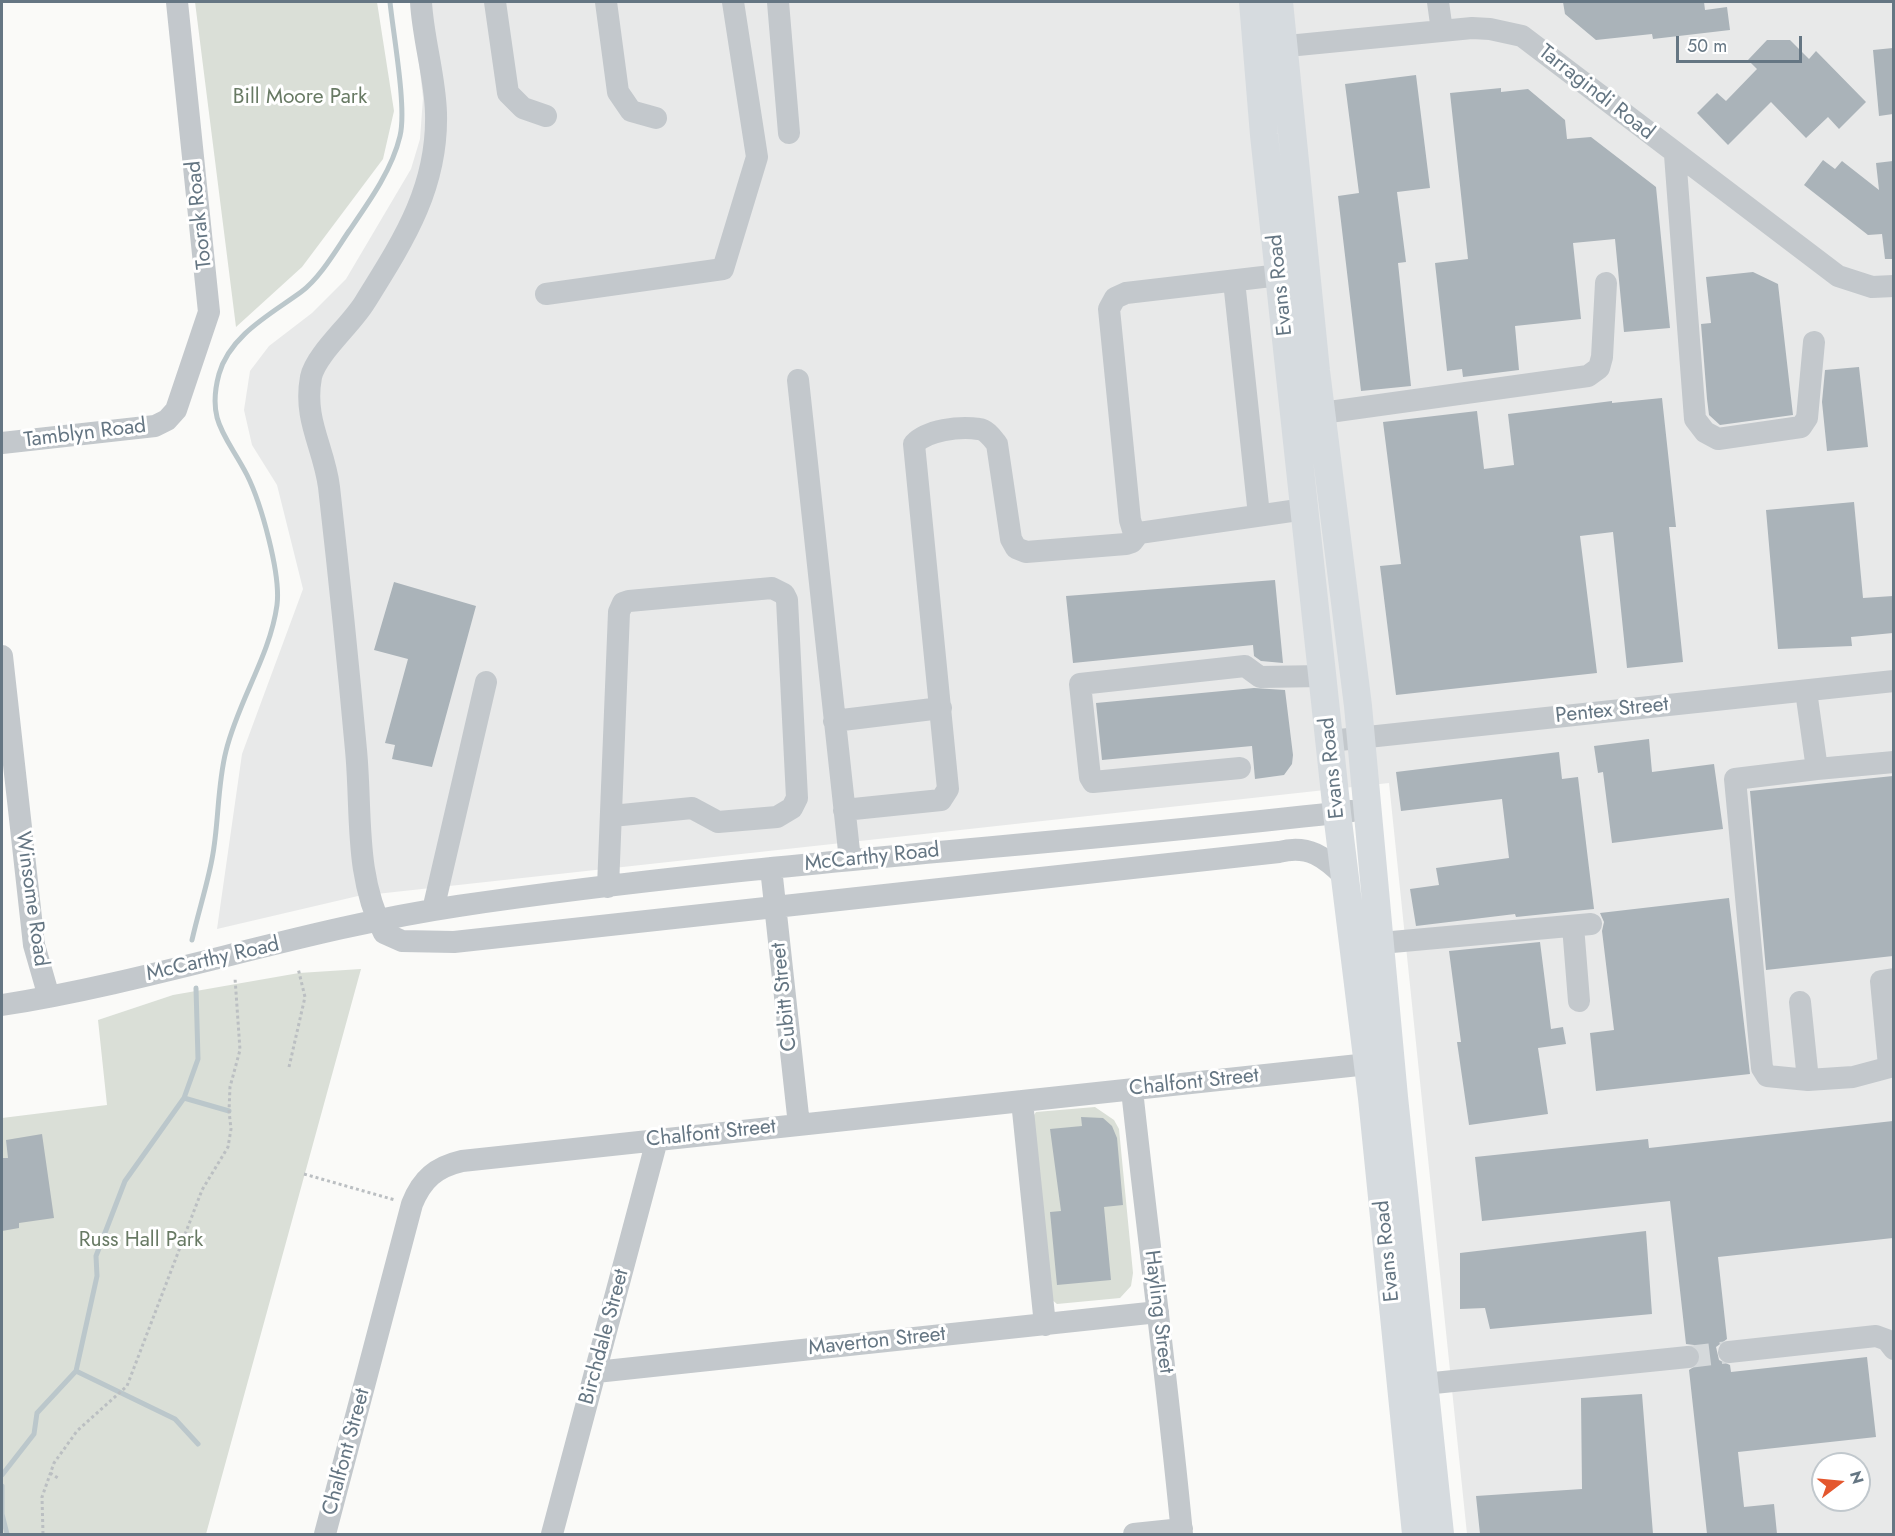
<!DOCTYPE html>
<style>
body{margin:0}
#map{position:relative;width:1895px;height:1536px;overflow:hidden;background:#fafaf8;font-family:Jost,sans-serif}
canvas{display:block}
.frame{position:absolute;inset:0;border:3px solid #657683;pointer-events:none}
.north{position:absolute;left:1811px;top:1452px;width:60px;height:60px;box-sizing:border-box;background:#fff;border:2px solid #c1c8cd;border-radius:50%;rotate:74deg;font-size:16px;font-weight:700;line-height:24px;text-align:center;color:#657683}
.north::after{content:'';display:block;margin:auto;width:21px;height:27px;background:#e4572e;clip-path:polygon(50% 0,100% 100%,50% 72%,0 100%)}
.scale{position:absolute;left:1676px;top:36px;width:126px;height:27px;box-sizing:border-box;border:3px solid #657683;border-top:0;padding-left:8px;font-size:18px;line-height:21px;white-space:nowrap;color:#657683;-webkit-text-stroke:4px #fff;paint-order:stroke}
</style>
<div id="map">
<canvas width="1895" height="1536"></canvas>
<div class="frame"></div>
<div class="north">N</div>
<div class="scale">50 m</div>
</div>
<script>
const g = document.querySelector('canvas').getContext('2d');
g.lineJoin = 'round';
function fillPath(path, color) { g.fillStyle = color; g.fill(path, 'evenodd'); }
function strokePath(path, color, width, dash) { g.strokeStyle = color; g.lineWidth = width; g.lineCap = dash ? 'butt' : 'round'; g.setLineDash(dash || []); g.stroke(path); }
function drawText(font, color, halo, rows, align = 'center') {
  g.font = font + ' Jost,sans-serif'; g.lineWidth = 6; g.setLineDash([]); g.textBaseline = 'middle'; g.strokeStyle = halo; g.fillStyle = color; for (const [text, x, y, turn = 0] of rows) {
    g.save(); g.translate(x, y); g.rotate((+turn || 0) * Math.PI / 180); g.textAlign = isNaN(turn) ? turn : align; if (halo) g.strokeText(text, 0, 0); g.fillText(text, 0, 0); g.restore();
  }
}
fillPath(new Path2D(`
 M 412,2 L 1893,2 L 1893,1534 L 1467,1534 L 1389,783 L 358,896 L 217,929 L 242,754 L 303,589 L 277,485 L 252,445 L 244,410 L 250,371 L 269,346 L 312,313 L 346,279 L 411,169 L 420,139 L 423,98 ZM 1823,1464 L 1859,1464 L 1859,1500 L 1823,1500 Z`), '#e8e9e9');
fillPath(new Path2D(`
 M 195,2 L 377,2 L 394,111 L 383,159 L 302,267 L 236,327 Z
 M 361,969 L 206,1534 L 2,1534 L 2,1118 L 107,1105 L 98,1020 L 173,995 L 299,973 Z
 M 1095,1107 L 1114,1120 L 1119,1129 L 1133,1273 L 1131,1286 L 1120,1298 L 1057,1304 L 1051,1299 L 1032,1118 L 1036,1112 Z`), '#dadfd7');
strokePath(new Path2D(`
 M 192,940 C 198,913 207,886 212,859 C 219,824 217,786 226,751 C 238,701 270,656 277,605 C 281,574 261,503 247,475 C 227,436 206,422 219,374 C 230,335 271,314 301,292 C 320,278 336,250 349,231 C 369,202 392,170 400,136 C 407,108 393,33 390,2
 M 184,1098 L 229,1111
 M 76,1371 L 175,1419 L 198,1444
 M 2,1475 L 34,1434 L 37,1413 L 76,1371 L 97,1276 L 96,1256 L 125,1181 L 184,1098 L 198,1059 L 196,988
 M 2,1486 L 2,1514 L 7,1534`), '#bbc7cb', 5);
fillPath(new Path2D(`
 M 1563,2 L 1704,2 L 1705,10 L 1727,7 L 1730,30 L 1653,39 L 1652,34 L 1596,40 L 1565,14 Z
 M 1767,40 L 1790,40 L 1809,59 L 1816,51 L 1866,102 L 1839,129 L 1828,117 L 1806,138 L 1771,102 L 1728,145 L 1697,113 L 1717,93 L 1726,101 L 1757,69 L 1748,60 Z
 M 1893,48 L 1893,114 L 1879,116 L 1873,50 Z
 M 1416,75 L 1430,188 L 1397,192 L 1406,262 L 1398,263 L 1411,386 L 1361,391 L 1338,196 L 1359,193 L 1345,84 Z
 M 1501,88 L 1501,92 L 1528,89 L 1565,120 L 1567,139 L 1591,137 L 1656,187 L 1670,328 L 1624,332 L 1615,239 L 1573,243 L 1581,319 L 1515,326 L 1519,370 L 1463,377 L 1462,369 L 1447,371 L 1435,263 L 1468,259 L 1450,93 Z
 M 1823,160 L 1835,169 L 1842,161 L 1879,190 L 1876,163 L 1893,161 L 1893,259 L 1885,259 L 1882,234 L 1868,235 L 1804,185 Z
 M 1753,272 L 1778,284 L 1793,415 L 1720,425 L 1709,415 L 1707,399 L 1701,324 L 1711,323 L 1706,277 Z
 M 1859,367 L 1868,447 L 1827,451 L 1822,402 L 1825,370 Z
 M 1662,398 L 1676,527 L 1669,527 L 1683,662 L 1627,668 L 1613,532 L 1580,536 L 1597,673 L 1396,695 L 1380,566 L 1401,564 L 1383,422 L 1477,411 L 1484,469 L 1514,465 L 1508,414 L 1612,401 L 1612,403 Z
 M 1854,502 L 1863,598 L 1893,596 L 1893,633 L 1851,637 L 1852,646 L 1778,649 L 1766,510 Z
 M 1275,580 L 1283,663 L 1261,661 L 1254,656 L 1253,645 L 1073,663 L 1066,596 Z
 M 394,582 L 476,606 L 432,767 L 392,759 L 395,745 L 385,743 L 408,659 L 374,650 Z
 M 1254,688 L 1285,690 L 1293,755 L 1292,764 L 1284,775 L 1255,779 L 1252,746 L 1102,760 L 1096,703 Z
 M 1649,739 L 1652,772 L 1714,764 L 1723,829 L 1612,843 L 1603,772 L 1598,773 L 1594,746 Z
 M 1559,752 L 1562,779 L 1578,777 L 1594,909 L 1516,917 L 1515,914 L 1416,926 L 1410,889 L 1439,885 L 1436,868 L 1509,858 L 1502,799 L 1401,811 L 1396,772 Z
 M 1893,776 L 1893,956 L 1766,970 L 1750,791 Z
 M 1729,898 L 1750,1074 L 1596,1091 L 1590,1033 L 1614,1030 L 1602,931 L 1604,922 L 1600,913 Z
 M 1540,942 L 1551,1029 L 1563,1027 L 1566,1044 L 1538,1048 L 1548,1114 L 1469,1125 L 1457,1042 L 1461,1042 L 1449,951 Z
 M 1081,1117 L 1103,1118 L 1112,1126 L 1117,1138 L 1123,1205 L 1104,1207 L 1111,1280 L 1057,1285 L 1050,1212 L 1061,1211 L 1050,1129 L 1082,1126 Z
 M 1893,1121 L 1893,1238 L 1718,1257 L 1727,1339 L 1716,1347 L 1719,1360 L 1730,1365 L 1731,1372 L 1867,1357 L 1876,1437 L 1738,1452 L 1744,1507 L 1774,1504 L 1777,1534 L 1707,1534 L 1689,1370 L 1700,1363 L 1701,1355 L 1694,1345 L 1686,1344 L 1670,1201 L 1482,1221 L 1475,1157 L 1648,1139 L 1649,1148 Z
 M 42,1134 L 54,1218 L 19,1223 L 19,1228 L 2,1231 L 2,1158 L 8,1158 L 6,1140 Z
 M 1646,1231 L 1652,1314 L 1490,1329 L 1485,1308 L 1460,1309 L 1460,1253 Z
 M 1642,1394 L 1653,1534 L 1480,1534 L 1476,1496 L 1582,1489 L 1581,1398 Z`), '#aab3b9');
strokePath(new Path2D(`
 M 1688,1357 L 1729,1352`), '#d5d9db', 22, [22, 11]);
strokePath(new Path2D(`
 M 289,1067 L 305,997 L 298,968
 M 304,1174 L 395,1200
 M 50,1473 L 58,1478
 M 43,1534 L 42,1497 L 54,1463 L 77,1431 L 127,1386 L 202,1190 L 228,1147 L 231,1129 L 229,1111 L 230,1087 L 240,1050 L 235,978`), '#bbbfc2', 3, [3, 3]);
strokePath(new Path2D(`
 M 421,2 C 423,39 435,76 436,113 C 438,188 403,241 365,302 C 352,324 316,354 311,377 C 303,420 324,447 329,487 C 339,575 348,662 356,750 C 362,813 354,875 384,933 L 402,941 L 454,942 L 1279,852 C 1308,844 1325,857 1345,877
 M 495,2 L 508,93 L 523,108 L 546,116
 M 606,2 L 618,92 L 631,111 L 656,118
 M 778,2 L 789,133
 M 1438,2 L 1442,31
 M 1267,48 L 1472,28 L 1490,29 L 1522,36 L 1838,276 L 1872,287 L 1894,286
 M 1675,155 L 1695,419 L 1705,432 L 1718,439 L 1801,427 L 1807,418 L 1814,342
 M 1280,275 L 1126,293 L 1115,298 L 1109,309 L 1130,520 L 1133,530 L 1139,533 L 1305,509
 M 1234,281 L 1259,515
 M 546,294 L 723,269 L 757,157 L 733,2
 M 798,380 L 850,860
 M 1322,413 L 1588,376 L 1599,368 L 1602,357 L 1606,283
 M 2,443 L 155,426 L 167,420 L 176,410 L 209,312 L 177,2
 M 2,656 L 34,945 L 49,997
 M 1806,691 L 1817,769 L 1735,779 L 1762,1068 L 1767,1076 L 1808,1080 L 1853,1077 L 1894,1066
 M 834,721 L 941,708
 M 1330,741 L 1894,681
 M 1240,768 L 1093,782 L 1090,777 L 1080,684 L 1245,666 L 1260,677 L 1323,676
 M 1817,769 L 1894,762
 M 844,810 L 941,800 L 948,789 L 914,444 C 927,430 959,426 979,429 C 987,430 992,438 997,444 L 1011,539 L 1016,548 L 1026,552 L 1126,544 L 1132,542 L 1139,533
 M 771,868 L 799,1125
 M 608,887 L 619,612 L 623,603 L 629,601 L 772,588 L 784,594 L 787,600 L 797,798 L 792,808 L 777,817 L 718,822 L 692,808 L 612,816
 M 433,910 L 486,682
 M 1573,926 L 1579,1001
 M 1381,943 L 1591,924
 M 1800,1002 L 1808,1080
 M 2,1005 C 155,981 304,929 458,906 C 754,862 1054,846 1352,811
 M 1889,1066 L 1881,981 L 1894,979
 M 1132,1090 C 1148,1238 1168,1386 1182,1534
 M 1022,1101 L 1045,1325
 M 1729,1352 L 1876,1336 L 1887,1340 L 1894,1349
 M 596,1372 L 1158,1312
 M 1424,1384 L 1688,1357
 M 325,1534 L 412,1204 C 422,1179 436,1167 462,1161 L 1368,1064
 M 552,1534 L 657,1140
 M 1134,1534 L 1182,1529`), '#c3c8cc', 22);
strokePath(new Path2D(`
 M 1253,2 L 1264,135 L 1337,813 L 1372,1098 L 1416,1534
 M 1279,2 L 1316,371 L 1358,706 L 1394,1097 L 1440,1534`), '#d6dbdf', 28);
drawText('21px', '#657683', '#fff', [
 ["Tarragindi Road",1596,93,38],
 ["Toorak Road",200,215,-96],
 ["Evans Road",1281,285,-96],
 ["Tamblyn Road",85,434,-7],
 ["Pentex Street",1612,711,-6],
 ["Evans Road",1333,768,-96],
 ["McCarthy Road",872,858,-6],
 ["Winsome Road",31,899,82],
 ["McCarthy Road",213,960,-13],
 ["Cubitt Street",785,997,-96],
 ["Chalfont Street",1194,1083,-6],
 ["Chalfont Street",711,1134,-6],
 ["Evans Road",1388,1251,-96],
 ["Hayling Street",1158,1312,83],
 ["Birchdale Street",605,1337,-75],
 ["Maverton Street",877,1342,-6],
 ["Chalfont Street",347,1452,-75]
]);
drawText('21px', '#687a64', '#fff', [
 ["Bill Moore Park",300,98],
 ["Russ Hall Park",141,1241]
]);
</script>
